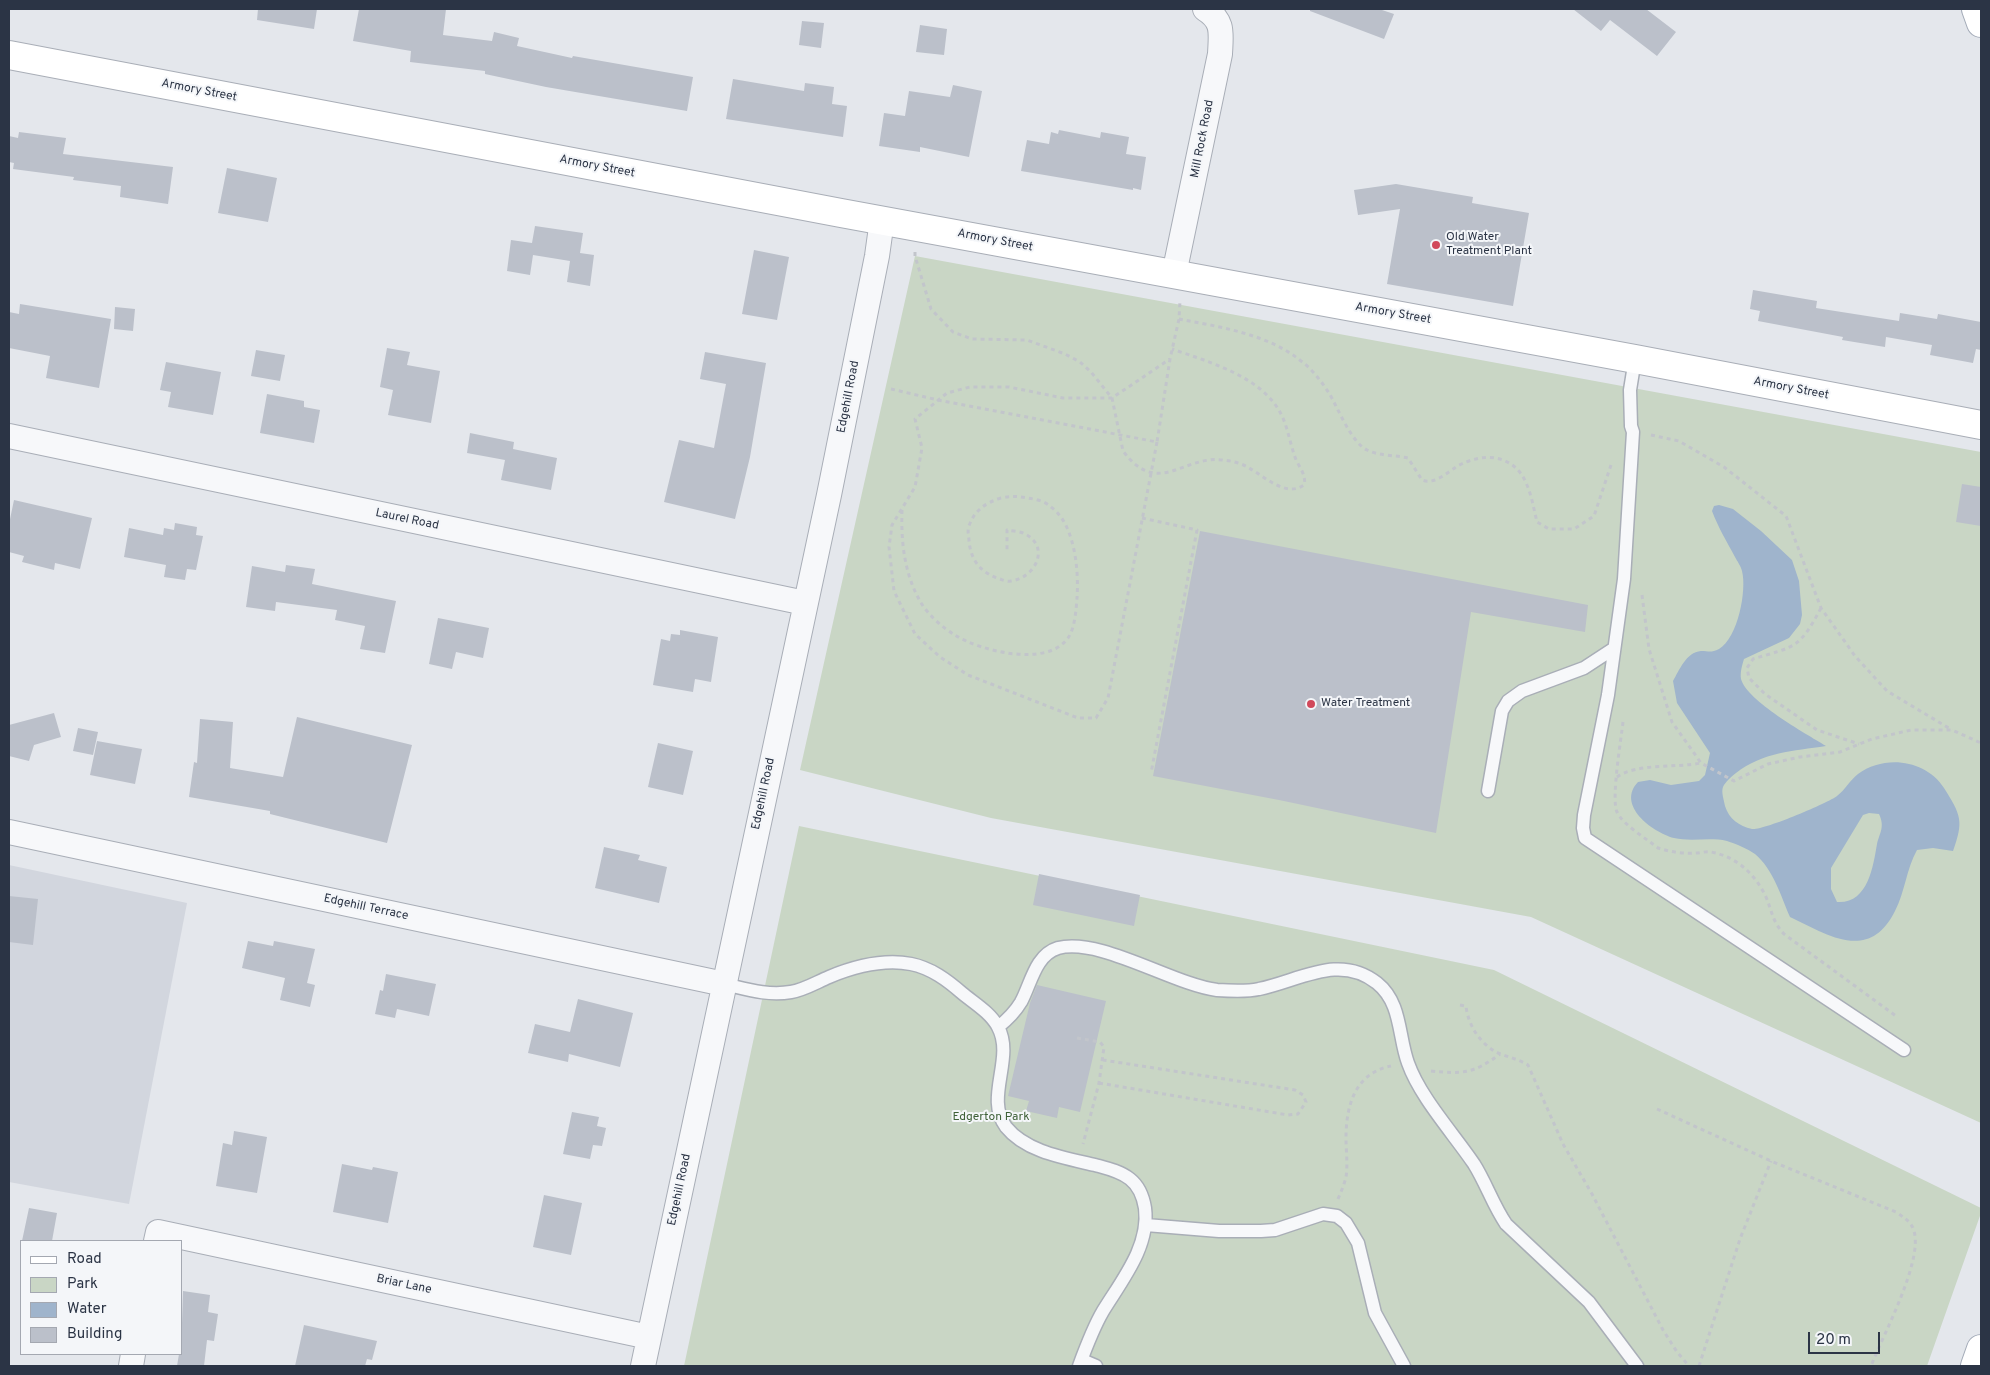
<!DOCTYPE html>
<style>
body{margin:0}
#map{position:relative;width:1990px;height:1375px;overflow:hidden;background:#e4e7ec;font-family:Overpass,sans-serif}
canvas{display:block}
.frame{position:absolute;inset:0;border:10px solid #2b3445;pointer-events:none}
.legend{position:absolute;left:20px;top:1240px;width:162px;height:115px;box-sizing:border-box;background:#f4f6f9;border:1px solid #a4a8b1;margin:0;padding:6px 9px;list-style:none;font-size:15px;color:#2b3445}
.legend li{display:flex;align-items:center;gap:10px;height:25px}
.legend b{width:25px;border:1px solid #a4a8b1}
.scale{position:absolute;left:1808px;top:1332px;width:72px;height:22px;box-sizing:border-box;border:2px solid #2b3445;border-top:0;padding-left:6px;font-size:15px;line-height:18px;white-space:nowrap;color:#2b3445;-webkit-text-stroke:4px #f4f6f9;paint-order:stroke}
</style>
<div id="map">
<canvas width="1990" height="1375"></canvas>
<div class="frame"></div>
<ul class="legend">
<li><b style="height:6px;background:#fff"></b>Road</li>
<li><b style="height:14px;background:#c9d6c5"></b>Park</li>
<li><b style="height:14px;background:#9fb4cc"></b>Water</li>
<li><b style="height:14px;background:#bbc0ca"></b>Building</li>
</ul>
<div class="scale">20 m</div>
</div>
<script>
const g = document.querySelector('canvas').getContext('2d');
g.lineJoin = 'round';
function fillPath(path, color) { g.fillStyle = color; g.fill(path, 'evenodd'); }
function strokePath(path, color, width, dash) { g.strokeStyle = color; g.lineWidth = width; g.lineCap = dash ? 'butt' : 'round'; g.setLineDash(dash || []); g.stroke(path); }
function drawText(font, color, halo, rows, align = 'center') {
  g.font = font + ' Overpass,sans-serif'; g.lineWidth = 4; g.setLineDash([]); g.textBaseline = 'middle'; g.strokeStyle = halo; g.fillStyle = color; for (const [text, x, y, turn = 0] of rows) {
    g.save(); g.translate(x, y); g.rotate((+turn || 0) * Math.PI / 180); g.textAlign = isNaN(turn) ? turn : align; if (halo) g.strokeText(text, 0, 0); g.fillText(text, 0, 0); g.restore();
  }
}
fillPath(new Path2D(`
 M 9,865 L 187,903 L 129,1204 L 9,1182 Z`), '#d2d6de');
fillPath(new Path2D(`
 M 915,256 L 1981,452 L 1981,1123 L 1531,917 L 991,818 L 800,770 Z
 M 799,826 L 1494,970 L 1981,1208 L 1981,1213 L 1927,1366 L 684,1366 Z`), '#c9d6c5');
fillPath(new Path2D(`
 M 1719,505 L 1733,509 L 1761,531 L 1792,560 L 1799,581 L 1802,615 L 1800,624 L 1789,638 L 1744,659 C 1742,666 1740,672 1741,679 C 1747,701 1805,733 1826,746 C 1793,751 1763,752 1736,773 C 1732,776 1725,782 1723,787 C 1721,792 1724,800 1725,806 C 1729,819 1739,826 1752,829 C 1762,831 1828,803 1837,796 C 1845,790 1850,780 1858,774 C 1885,754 1926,760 1944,788 C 1961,815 1964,821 1953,851 L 1933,848 L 1917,850 C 1906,870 1905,892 1895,911 C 1869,963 1828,935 1790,917 C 1781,896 1773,869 1755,854 C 1748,849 1736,844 1727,841 C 1710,837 1691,842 1674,838 C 1652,832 1616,805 1638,782 L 1650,780 L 1671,785 L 1699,781 L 1705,775 L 1710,753 L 1677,703 L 1673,681 C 1679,671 1686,652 1701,651 C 1709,651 1711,653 1719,649 C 1738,638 1747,590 1742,571 C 1741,566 1737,561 1735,557 C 1727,542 1718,527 1712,511 L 1714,506 ZM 1869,813 L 1879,814 C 1885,827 1880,832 1877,844 C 1873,867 1868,904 1837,902 L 1831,889 L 1831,868 L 1863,815 Z`), '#9fb4cc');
fillPath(new Path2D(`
 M 258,9 L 317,9 L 314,29 L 257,20 Z
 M 359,9 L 446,9 L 443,35 L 492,41 L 494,32 L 519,38 L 517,46 L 572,58 L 573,56 L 693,77 L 687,111 L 546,87 L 485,74 L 485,71 L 410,62 L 411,51 L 353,41 Z
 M 1310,9 L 1379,9 L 1394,14 L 1384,39 L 1310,11 Z
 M 1573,9 L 1646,9 L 1676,32 L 1657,56 L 1610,20 L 1601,31 Z
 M 802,21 L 824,23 L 821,48 L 799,45 Z
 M 920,25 L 947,29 L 944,55 L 916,52 Z
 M 733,79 L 804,91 L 805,83 L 834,87 L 832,104 L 847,106 L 843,137 L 726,119 Z
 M 953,85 L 982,91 L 969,157 L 920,147 L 920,152 L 879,146 L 884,113 L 905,116 L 909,91 L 950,97 Z
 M 1059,130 L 1100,138 L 1101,132 L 1129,137 L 1126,154 L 1146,157 L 1141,190 L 1133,188 L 1133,190 L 1021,171 L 1027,140 L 1049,144 L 1051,132 L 1058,134 Z
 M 19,132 L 66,138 L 63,154 L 173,167 L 168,204 L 120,197 L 121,186 L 73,180 L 74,177 L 13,169 L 14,163 L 9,162 L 9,136 L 18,138 Z
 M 227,168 L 277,178 L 268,222 L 218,213 Z
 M 1396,184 L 1473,197 L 1472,203 L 1529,213 L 1513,306 L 1387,284 L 1400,209 L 1358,215 L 1354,190 Z
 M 535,226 L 583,233 L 580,253 L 594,255 L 590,286 L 567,282 L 570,261 L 533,255 L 530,275 L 507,271 L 511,240 L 532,243 Z
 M 754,250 L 789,257 L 777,320 L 742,314 Z
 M 1753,290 L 1817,301 L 1816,308 L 1899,321 L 1900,313 L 1937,319 L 1938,314 L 1981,322 L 1981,350 L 1976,349 L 1973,363 L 1930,355 L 1932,345 L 1886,337 L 1885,347 L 1842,340 L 1843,337 L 1758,321 L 1760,311 L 1750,309 Z
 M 20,304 L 111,319 L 99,388 L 46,378 L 50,356 L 9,348 L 9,312 L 19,314 Z
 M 115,307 L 135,309 L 133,331 L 114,329 Z
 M 387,348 L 410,352 L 407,365 L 440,371 L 431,423 L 388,415 L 393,390 L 380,387 Z
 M 256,350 L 285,355 L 280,381 L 251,376 Z
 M 705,352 L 766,363 L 750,457 L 735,519 L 664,502 L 679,440 L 714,448 L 726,384 L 700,379 Z
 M 166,362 L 221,372 L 213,415 L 168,407 L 171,392 L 160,390 Z
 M 267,394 L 304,401 L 304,407 L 320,410 L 314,443 L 260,433 Z
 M 470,433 L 514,442 L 513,449 L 557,458 L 551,490 L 501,480 L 505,460 L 467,453 Z
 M 1962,484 L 1981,487 L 1981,526 L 1956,522 Z
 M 14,500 L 92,518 L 80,569 L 55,563 L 54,570 L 22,562 L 24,556 L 9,552 L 9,524 Z
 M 175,523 L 197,527 L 196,535 L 203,536 L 196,570 L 187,569 L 185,580 L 164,577 L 166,565 L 124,557 L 129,528 L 163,535 L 164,528 L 174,530 Z
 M 1200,531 L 1588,605 L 1585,632 L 1471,612 L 1436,833 L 1279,800 L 1153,776 Z
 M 286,565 L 315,569 L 312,584 L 396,601 L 385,653 L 360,649 L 365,626 L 335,620 L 337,610 L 276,602 L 275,611 L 246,607 L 252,566 L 285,572 Z
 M 438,618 L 489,628 L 483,658 L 456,652 L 452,669 L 429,664 Z
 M 680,630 L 718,637 L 711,682 L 695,679 L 693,692 L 653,685 L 661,639 L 670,641 L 671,634 L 680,635 Z
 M 54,713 L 61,737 L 34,745 L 29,761 L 9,756 L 9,725 Z
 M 297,717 L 412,745 L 387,843 L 270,814 L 270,811 L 189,797 L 194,762 L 197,763 L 200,719 L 233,722 L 230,768 L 283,777 Z
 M 78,728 L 98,732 L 93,755 L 73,751 Z
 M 97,741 L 142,749 L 135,784 L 90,775 Z
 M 658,743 L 693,751 L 683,795 L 648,787 Z
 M 604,847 L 640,855 L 638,860 L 667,867 L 659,903 L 595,888 Z
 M 1039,874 L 1140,895 L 1134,926 L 1033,905 Z
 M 9,896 L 38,899 L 33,945 L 9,942 Z
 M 248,941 L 273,946 L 274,941 L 315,949 L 307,983 L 315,985 L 310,1007 L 280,1000 L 285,978 L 242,968 Z
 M 386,974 L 436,984 L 429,1016 L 397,1009 L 395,1018 L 375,1014 L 380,990 L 383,991 Z
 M 1037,985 L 1106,1001 L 1080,1112 L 1059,1107 L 1057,1118 L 1026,1111 L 1029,1101 L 1008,1096 L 1030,1003 Z
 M 578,999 L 633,1013 L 620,1067 L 569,1054 L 568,1062 L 528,1053 L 535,1024 L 570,1032 Z
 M 572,1112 L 599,1117 L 597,1126 L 606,1128 L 602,1146 L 593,1145 L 590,1159 L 563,1154 Z
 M 234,1131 L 267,1137 L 257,1193 L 216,1186 L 223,1143 L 232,1145 Z
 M 342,1164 L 372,1170 L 373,1167 L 398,1172 L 388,1223 L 333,1212 Z
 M 544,1195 L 582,1203 L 571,1255 L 533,1247 Z
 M 29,1208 L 57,1213 L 52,1241 L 22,1241 Z
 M 183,1291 L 210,1295 L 208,1312 L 218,1314 L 214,1341 L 207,1340 L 204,1366 L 177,1366 L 179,1354 L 181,1354 Z
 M 304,1325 L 377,1341 L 372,1360 L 367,1359 L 365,1366 L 295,1366 Z`), '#bbc0ca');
const lane = new Path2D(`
 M 1635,359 L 1630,390 L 1631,426 L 1633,432 L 1624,579 L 1608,695 L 1584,815 L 1583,828 L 1585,838 L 1904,1050
 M 1488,791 L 1502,711 L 1508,701 L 1522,691 L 1584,668 L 1613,649
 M 724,984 C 746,989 767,996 791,992 C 804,990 817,982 829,977 C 853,967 884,959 911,964 C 931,968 947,980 962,993 C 974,1003 991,1013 998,1027 C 1015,1058 984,1098 1006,1127 C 1026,1152 1065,1158 1095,1165 C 1106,1168 1120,1171 1130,1179 C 1139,1186 1143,1196 1145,1208 C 1150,1246 1122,1280 1103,1311 C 1093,1328 1086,1347 1079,1366
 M 998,1027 C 1007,1020 1015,1012 1021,1002 C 1031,984 1035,955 1058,948 C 1100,937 1172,984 1217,990 C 1231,991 1246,992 1259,989 C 1299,981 1339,953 1377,983 C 1402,1003 1398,1036 1408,1063 C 1420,1097 1453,1133 1474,1164 C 1486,1183 1493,1205 1506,1224 L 1589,1302 L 1637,1366
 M 1146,1225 L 1219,1231 L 1261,1231 L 1275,1230 L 1323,1214 L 1337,1216 L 1346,1223 L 1358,1243 L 1375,1313 L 1404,1366
 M 1082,1360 L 1096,1366`);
const street = new Path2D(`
 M 1174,274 L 1220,54 C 1221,33 1224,21 1205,9
 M 9,436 L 805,603
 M 9,832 L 724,984
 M 156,1241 L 158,1232 L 649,1337
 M 131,1366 L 133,1354
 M 643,1366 L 829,495 L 877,256 L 882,220`);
const secondary = new Path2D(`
 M 9,55 L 841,213 L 1635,359 L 1981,425`);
const primary = new Path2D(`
 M 1976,9 L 1981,23
 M 1975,1366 L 1981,1349`);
strokePath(lane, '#a9aeb7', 15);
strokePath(street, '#a9aeb7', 26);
strokePath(secondary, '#a9aeb7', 30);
strokePath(primary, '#a3abb8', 30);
strokePath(new Path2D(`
 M 915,252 L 915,256 L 931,309 L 953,332 L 972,339 L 1027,340 L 1065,354 L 1080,362 L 1091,372 L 1112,398 L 1123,451 C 1158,498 1183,455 1223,460 C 1232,461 1241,463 1249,468 C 1264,476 1286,498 1304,485 C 1307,475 1298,466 1295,457 C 1290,443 1288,429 1282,416 C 1264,377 1209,362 1172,349
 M 1179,319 C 1220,327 1268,334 1301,361 C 1312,369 1321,381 1329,393 C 1338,408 1351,442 1367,450 C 1379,456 1395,455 1408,458 L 1422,480 C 1434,485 1447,473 1456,467 C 1483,451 1515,454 1527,485 C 1532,497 1534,510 1537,522 L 1549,529 L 1574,529 L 1594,516 L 1611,465
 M 891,389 L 938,400 L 1157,442 L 1170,359 L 1179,319 L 1180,301
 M 1651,435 L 1679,441 L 1724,467 L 1786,516 L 1821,608 L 1855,656 L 1887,691 L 1952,730
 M 1157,442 L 1108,698 L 1096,718 L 1078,718 L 968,675 L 940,657 L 915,634 L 894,591 L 889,547 L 892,525 L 915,487 L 922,448 L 915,419 L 947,393 L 970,387 L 1009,387 L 1063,398 L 1112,398 L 1170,359
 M 902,510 C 901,541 904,573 920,601 C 927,614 943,628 955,635 C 980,651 1047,668 1068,638 C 1075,628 1076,610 1077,598 C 1079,571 1075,524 1051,507 C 1045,501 1035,499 1027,498 C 1017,496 1010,496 1001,498 C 985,503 974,511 969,526 C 967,531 969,536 969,541 C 971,561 981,573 1000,579 C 1003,580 1007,582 1011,581 C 1035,578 1051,547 1025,534 C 1020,531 1012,531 1007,530 L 1007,551
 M 1142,518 L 1197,530 L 1151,773
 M 1642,595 L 1649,649 L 1672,722 L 1701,763 L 1734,781 L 1768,764 L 1800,757 L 1840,752 L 1872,739 L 1911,730 L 1952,730 L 1981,743
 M 1821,608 C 1799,649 1796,646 1753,659 L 1747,668 L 1749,678 L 1765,694 L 1817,730 L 1859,744
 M 1623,722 C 1621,740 1611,799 1617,812 C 1623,825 1647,839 1658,848 C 1670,852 1684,854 1696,853 C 1701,853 1707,851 1711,852 C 1737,857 1755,874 1766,897 C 1772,911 1772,921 1784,934 L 1896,1016
 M 1617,777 C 1636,763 1677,768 1701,763
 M 1460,1005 L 1466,1006 C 1468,1025 1480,1044 1498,1053 C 1508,1057 1518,1059 1528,1065 L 1563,1144 L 1592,1194 L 1663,1330 L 1677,1352 L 1689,1366
 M 1077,1038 L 1100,1042 L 1104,1047 L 1099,1083 L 1083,1144
 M 1431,1071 C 1463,1074 1473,1074 1500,1054
 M 1099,1083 L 1288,1115 L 1298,1114 L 1306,1102 L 1303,1095 L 1295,1090 L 1103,1060
 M 1657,1109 L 1771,1161 L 1896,1212 C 1904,1218 1911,1221 1914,1231 C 1923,1262 1883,1335 1871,1366
 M 1338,1199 C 1341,1192 1344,1185 1346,1177 C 1348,1165 1346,1151 1346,1138 C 1346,1106 1355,1073 1391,1066
 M 1699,1366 L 1740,1239 L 1771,1161`), '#c2c5cb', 3, [4, 4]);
strokePath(lane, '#f7f8fa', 12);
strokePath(street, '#f7f8fa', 24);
strokePath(secondary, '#fff', 28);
strokePath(primary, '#fff', 28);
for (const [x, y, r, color] of [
 [1436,245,5,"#d1495b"],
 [1311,704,5,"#d1495b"]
]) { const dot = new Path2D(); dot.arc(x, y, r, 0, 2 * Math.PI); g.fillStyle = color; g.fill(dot); strokePath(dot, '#f4f6f9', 2); }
drawText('12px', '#2b3445', '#f4f6f9', [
 ["Armory Street",199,91,11],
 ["Mill Rock Road",1203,139,-79],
 ["Armory Street",597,167,11],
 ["Armory Street",995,241,11],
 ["Armory Street",1393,314,10],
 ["Armory Street",1791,389,11],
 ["Edgehill Road",849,397,-79],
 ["Laurel Road",407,520,12],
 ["Edgehill Road",764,794,-78],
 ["Edgehill Terrace",366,908,12],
 ["Edgehill Road",680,1190,-78],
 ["Briar Lane",404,1285,12]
]);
drawText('12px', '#2b3445', '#f4f6f9', [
 ["Old Water",1446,238],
 ["Treatment Plant",1446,252],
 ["Water Treatment",1321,704]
], 'left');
drawText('12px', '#3f6138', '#f4f6f9', [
 ["Edgerton Park",991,1118]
]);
</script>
